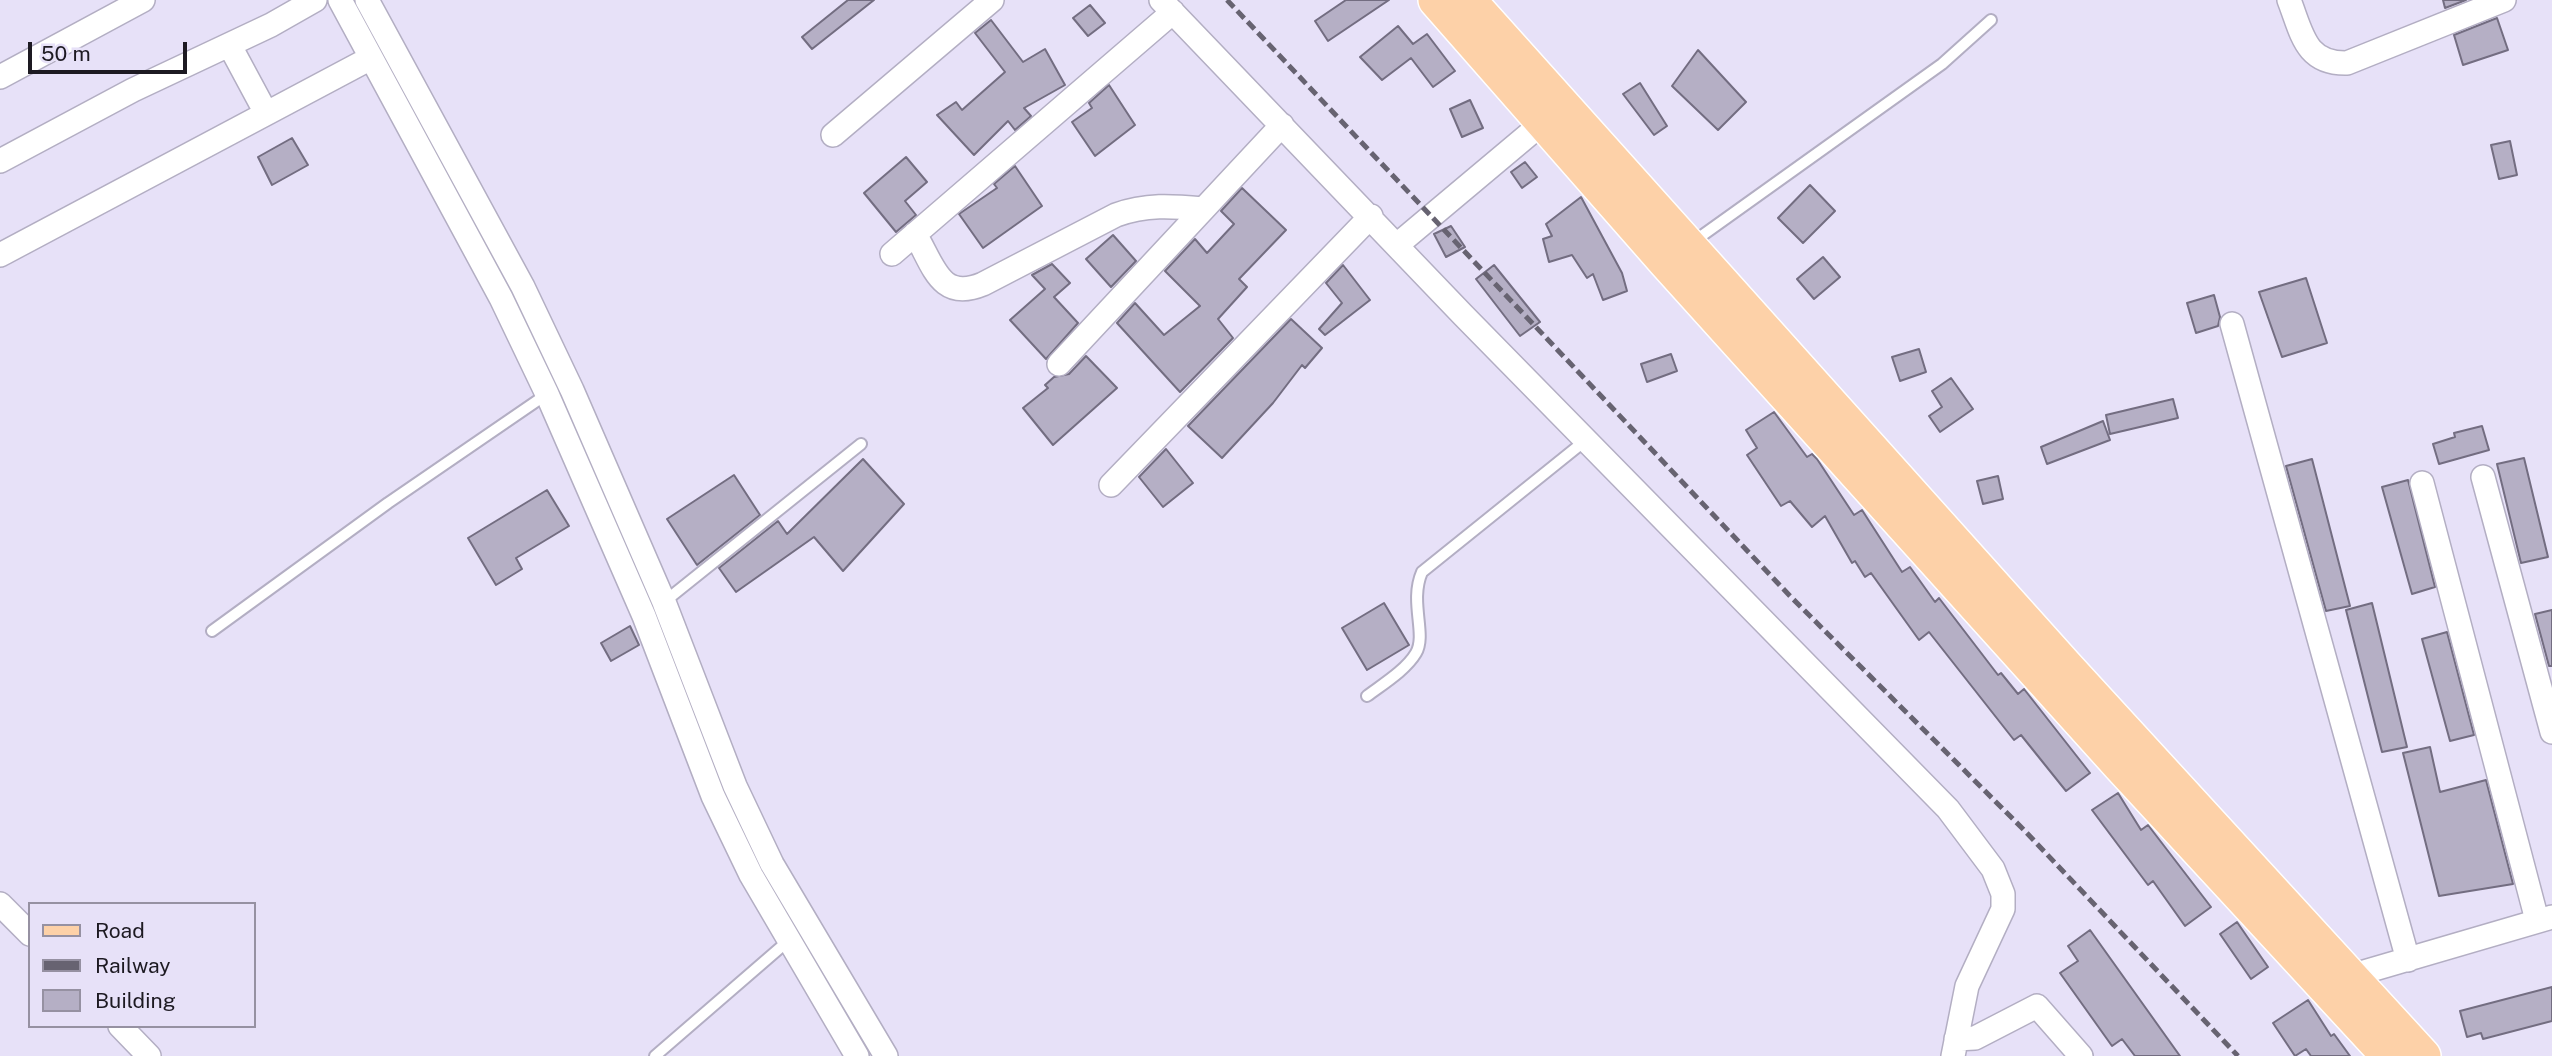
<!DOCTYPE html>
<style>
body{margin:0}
#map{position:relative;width:2552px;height:1056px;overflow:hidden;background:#e7e1f8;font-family:"Public Sans",sans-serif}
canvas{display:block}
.legend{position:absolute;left:28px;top:902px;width:228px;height:126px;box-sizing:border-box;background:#e7e1f8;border:2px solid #9691a2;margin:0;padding:9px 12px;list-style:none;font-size:21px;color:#1d1a22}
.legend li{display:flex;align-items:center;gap:14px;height:35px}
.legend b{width:35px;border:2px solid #9691a2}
.scale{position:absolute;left:28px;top:42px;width:159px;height:32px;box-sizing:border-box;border:4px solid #1d1a22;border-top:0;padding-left:9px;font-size:21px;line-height:24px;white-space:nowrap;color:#1d1a22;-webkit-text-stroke:5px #e7e1f8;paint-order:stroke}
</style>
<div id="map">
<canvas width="2552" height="1056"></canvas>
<ul class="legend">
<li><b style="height:9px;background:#fdd1a8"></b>Road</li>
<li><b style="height:9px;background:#676371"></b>Railway</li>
<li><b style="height:19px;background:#b5afc5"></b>Building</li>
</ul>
<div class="scale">50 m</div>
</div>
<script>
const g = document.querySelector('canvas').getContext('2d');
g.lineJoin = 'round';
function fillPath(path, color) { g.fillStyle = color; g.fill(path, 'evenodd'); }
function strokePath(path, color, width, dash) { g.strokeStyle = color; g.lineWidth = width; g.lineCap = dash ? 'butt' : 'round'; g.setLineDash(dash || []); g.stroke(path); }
const building = new Path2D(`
 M 848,0 L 874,0 L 812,49 L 802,37 Z
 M 1346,0 L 1389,0 L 1328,41 L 1315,21 Z
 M 2443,0 L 2466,0 L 2445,8 Z
 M 1090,5 L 1105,23 L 1088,36 L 1073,18 Z
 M 2497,18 L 2508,50 L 2463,65 L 2454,35 Z
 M 991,20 L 1023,62 L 1045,49 L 1065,85 L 1024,108 L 1031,116 L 1015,130 L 1008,121 L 974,155 L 937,115 L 956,102 L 962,110 L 1005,72 L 975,33 Z
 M 1398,26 L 1413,44 L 1427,34 L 1455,71 L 1433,87 L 1411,58 L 1382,80 L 1360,57 Z
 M 1698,50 L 1746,102 L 1718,130 L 1672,86 Z
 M 1640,83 L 1667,126 L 1654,135 L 1623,94 Z
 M 1109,85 L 1135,125 L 1095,156 L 1072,122 L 1092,108 L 1089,103 Z
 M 1470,100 L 1483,128 L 1462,137 L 1450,109 Z
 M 292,138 L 308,165 L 272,185 L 258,157 Z
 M 2510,141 L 2517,175 L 2499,179 L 2491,145 Z
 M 906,157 L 927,182 L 905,201 L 916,215 L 896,232 L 864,193 Z
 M 1525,162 L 1537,177 L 1522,188 L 1511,172 Z
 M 1015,166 L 1042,206 L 983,248 L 959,214 L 997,188 L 994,184 Z
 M 1810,185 L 1835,211 L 1803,243 L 1778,218 Z
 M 1242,188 L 1286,230 L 1239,279 L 1247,287 L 1218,319 L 1233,338 L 1180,392 L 1117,323 L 1135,303 L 1164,335 L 1200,306 L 1165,271 L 1195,239 L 1207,253 L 1234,224 L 1221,211 Z
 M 1581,197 L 1622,273 L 1627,291 L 1603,300 L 1593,274 L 1587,278 L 1572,255 L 1549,262 L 1543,239 L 1552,236 L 1546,224 Z
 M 1451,226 L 1465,247 L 1446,257 L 1434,234 Z
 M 1113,235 L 1136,261 L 1111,287 L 1086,259 Z
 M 1823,257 L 1840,277 L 1814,299 L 1797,279 Z
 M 1052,264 L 1070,283 L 1054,297 L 1078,323 L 1046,359 L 1010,320 L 1045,289 L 1032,275 Z
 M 1343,265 L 1370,300 L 1325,335 L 1319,329 L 1342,303 L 1326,283 Z
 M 1494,265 L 1540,322 L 1520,336 L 1476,279 Z
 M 2306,278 L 2327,343 L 2282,357 L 2259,292 Z
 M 2214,295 L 2220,317 L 2218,326 L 2196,333 L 2187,303 Z
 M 1291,319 L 1322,348 L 1305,368 L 1302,365 L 1273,403 L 1222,458 L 1188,426 Z
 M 1919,349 L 1926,372 L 1900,381 L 1892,357 Z
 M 1671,354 L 1677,371 L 1647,382 L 1641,364 Z
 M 1086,356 L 1117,388 L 1053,445 L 1023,408 L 1048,388 L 1045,385 L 1054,377 L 1069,374 Z
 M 1951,378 L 1973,409 L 1940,432 L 1929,416 L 1942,407 L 1932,391 Z
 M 2173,399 L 2178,418 L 2110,434 L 2106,415 Z
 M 1774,412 L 1807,457 L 1812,454 L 1817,459 L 1854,515 L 1862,510 L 1902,572 L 1910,567 L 1935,602 L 1939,598 L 1998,675 L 2001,673 L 2018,694 L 2024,689 L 2090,773 L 2066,791 L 2021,735 L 2014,740 L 1929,632 L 1919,640 L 1871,573 L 1865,577 L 1855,561 L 1852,563 L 1825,516 L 1812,527 L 1790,501 L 1781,506 L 1747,455 L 1757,448 L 1746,430 Z
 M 2103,421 L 2110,440 L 2047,464 L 2041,447 Z
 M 2482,426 L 2489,450 L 2439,464 L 2433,444 L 2455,437 L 2454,433 Z
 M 1166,449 L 1193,483 L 1163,507 L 1139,477 Z
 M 2524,458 L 2548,557 L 2521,563 L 2497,464 Z
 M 863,459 L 904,504 L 843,571 L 814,537 L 736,592 L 719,568 L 778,521 L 787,534 Z
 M 2312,459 L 2350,606 L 2326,611 L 2286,466 Z
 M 734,475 L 760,515 L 697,565 L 667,519 Z
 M 1998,476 L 2003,499 L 1983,504 L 1977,481 Z
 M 2408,480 L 2435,587 L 2412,594 L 2382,487 Z
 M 547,490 L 569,526 L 516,558 L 522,569 L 496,585 L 468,538 Z
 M 1384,603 L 1409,645 L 1367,670 L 1342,628 Z
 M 2372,603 L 2407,747 L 2382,752 L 2346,610 Z
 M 2552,610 L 2552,666 L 2549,666 L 2535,614 Z
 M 630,626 L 639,645 L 611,661 L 601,643 Z
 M 2447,632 L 2474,735 L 2450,741 L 2422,639 Z
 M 2430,747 L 2440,792 L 2486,780 L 2513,884 L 2439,896 L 2403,753 Z
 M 2118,793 L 2141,830 L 2148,825 L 2211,907 L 2185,926 L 2153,881 L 2148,885 L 2092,810 Z
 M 2237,922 L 2268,967 L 2251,979 L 2220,934 Z
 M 2090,930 L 2180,1056 L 2135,1056 L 2122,1039 L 2112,1046 L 2060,973 L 2078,961 L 2068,946 Z
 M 2552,987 L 2552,1021 L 2483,1039 L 2481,1033 L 2467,1037 L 2460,1011 Z
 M 2308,1000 L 2331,1036 L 2334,1034 L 2350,1056 L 2311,1056 L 2306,1049 L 2295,1056 L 2273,1023 Z`);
fillPath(building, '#b5afc5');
strokePath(building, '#736d81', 2);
const service = new Path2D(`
 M 1693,242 L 1942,64 L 1991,20
 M 664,602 L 861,444
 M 212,631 L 388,503 L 547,394
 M 1367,696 C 1383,684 1406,670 1416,653 C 1427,634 1409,602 1422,572 L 1586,440
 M 655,1056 L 788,941`);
const minor = new Path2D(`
 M 340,0 L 501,298 L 547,394 L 644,616 L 713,796 L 751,875 L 857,1056
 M 367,0 L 523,287 L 572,390 L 664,602 L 735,786 L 772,864 L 886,1056
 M 1161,0 L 1463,315 L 1948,809 L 1993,869 L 2003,894 L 2003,909 L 1967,986 L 1953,1056
 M 2289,0 C 2302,33 2305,64 2347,63 L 2504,0
 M 230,46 L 266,113
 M 0,77 L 143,0
 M 833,135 L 992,0
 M 0,161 L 133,90 L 271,25 L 315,0
 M 915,234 C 934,266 940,302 983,284 L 1116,215 C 1146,204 1172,206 1203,209
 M 1397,245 L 1552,115
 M 892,254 L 1173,12
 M 0,255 L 369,59
 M 2232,324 L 2408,960
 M 1059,364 L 1282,125
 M 2483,477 L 2552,732
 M 2422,483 L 2537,920
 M 1111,485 L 1371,216
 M 0,904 L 30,934
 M 2340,979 L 2552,917
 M 120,1026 L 149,1056
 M 1956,1039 L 1975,1038 L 2037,1006 L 2081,1056`);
const primary = new Path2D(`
 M 1436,0 L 1666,262 L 2120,765 L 2389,1056
 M 1468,0 L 2066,667 L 2423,1056`);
strokePath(service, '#b3aec3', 14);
strokePath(minor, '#b3aec3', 26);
strokePath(primary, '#fff', 38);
strokePath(service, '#fff', 10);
strokePath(minor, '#fff', 23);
strokePath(primary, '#fdd1a8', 35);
strokePath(new Path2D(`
 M 1227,0 L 1790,596 L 2023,829 L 2238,1056`), '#676371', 5, [10, 5]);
</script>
